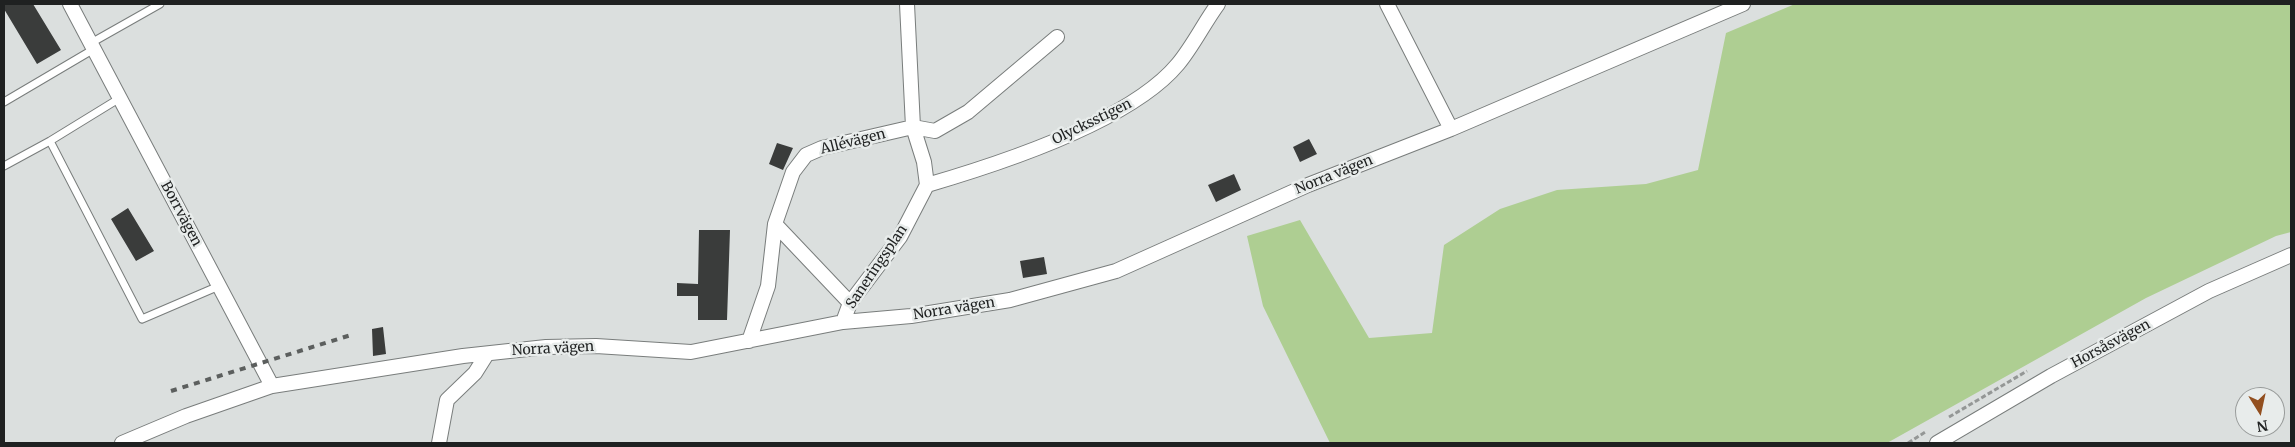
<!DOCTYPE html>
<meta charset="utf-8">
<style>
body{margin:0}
#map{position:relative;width:2295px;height:447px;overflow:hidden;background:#dbdfde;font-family:Merriweather,serif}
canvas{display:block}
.frame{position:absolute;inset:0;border:5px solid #1f2121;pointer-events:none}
.north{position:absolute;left:2235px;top:387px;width:50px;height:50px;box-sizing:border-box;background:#e8eceb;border:1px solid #989b9a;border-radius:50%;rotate:170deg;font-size:14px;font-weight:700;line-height:20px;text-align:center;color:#1f2121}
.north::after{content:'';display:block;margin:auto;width:18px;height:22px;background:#924f1f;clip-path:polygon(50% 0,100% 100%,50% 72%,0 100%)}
</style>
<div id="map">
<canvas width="2295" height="447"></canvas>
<div class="frame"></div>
<div class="north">N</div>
</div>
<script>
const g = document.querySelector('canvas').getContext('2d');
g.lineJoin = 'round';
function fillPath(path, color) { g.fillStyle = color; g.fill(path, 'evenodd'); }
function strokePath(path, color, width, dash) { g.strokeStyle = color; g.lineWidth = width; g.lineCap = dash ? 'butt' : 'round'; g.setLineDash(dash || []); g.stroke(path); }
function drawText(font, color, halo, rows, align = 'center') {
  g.font = font + ' Merriweather,serif'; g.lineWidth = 5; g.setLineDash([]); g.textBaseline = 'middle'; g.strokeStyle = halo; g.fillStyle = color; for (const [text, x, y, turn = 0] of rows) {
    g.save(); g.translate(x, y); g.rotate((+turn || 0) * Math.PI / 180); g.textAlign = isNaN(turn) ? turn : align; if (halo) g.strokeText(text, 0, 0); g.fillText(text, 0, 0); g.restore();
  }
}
fillPath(new Path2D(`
 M 1795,4 L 2291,4 L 2291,232 L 2276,236 L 2146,298 L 1887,443 L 1330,443 L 1263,306 L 1247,236 L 1300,220 L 1369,338 L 1432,333 L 1444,245 L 1500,209 L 1557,190 L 1646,184 L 1698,170 L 1726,33 Z`), '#aece92');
fillPath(new Path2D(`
 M 4,4 L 33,4 L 61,50 L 37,64 L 4,9 Z
 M 1309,139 L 1317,154 L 1300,162 L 1293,147 Z
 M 777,143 L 793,148 L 783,170 L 769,164 Z
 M 1234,174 L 1241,190 L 1216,202 L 1208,185 Z
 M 128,208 L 154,251 L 136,261 L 111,219 Z
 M 699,230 L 730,230 L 727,320 L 698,320 L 698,296 L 677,296 L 677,283 L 698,284 Z
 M 1044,257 L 1047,274 L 1023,278 L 1020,261 Z
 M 383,327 L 386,354 L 373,356 L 372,329 Z`), '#3a3c3b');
const lane = new Path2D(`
 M 91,43 L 160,4
 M 4,102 L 94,49
 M 50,141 L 142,319 L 219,286
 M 4,166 L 50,141 L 120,98`);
const street = new Path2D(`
 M 70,4 L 272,386
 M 1387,4 L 1451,129
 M 913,127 L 935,131 L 968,112 L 1057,37
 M 927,185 C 999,164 1130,122 1178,64 C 1193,46 1204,23 1218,4
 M 775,224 L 850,303
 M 843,322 L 850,303 L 900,237 L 927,185 L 924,162 L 913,127
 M 749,341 L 768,286 L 775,224 L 793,172 L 806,155 L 822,148 L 913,127 L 907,4
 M 122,443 L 186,416 L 272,386 L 463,356 L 546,347 L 596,346 L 691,352 L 843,322 L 911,316 L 1010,300 L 1116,271 L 1308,185 L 1451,129 L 1743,4
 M 439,443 L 447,400 L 475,373 L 487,354
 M 1937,443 L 2051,376 L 2209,291 L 2291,255`);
strokePath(lane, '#797d7c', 9);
strokePath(street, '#797d7c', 16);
strokePath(new Path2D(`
 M 1949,417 L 2027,371
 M 1908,443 L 1927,431`), '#949796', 3, [5, 2.5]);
strokePath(lane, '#fff', 7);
strokePath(street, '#fff', 14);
strokePath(new Path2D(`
 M 171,391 L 351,335`), '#5c5f5e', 4, [6, 6]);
drawText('14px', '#1f2121', '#e8eceb', [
 ["Olycksstigen",1092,122,-26],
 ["Allévägen",853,142,-14],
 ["Norra vägen",1334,175,-22],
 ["Borrvägen",181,214,62],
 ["Saneringsplan",877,267,-56],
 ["Norra vägen",954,309,-9],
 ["Horsåsvägen",2111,344,-28],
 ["Norra vägen",553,349,-3]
]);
</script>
